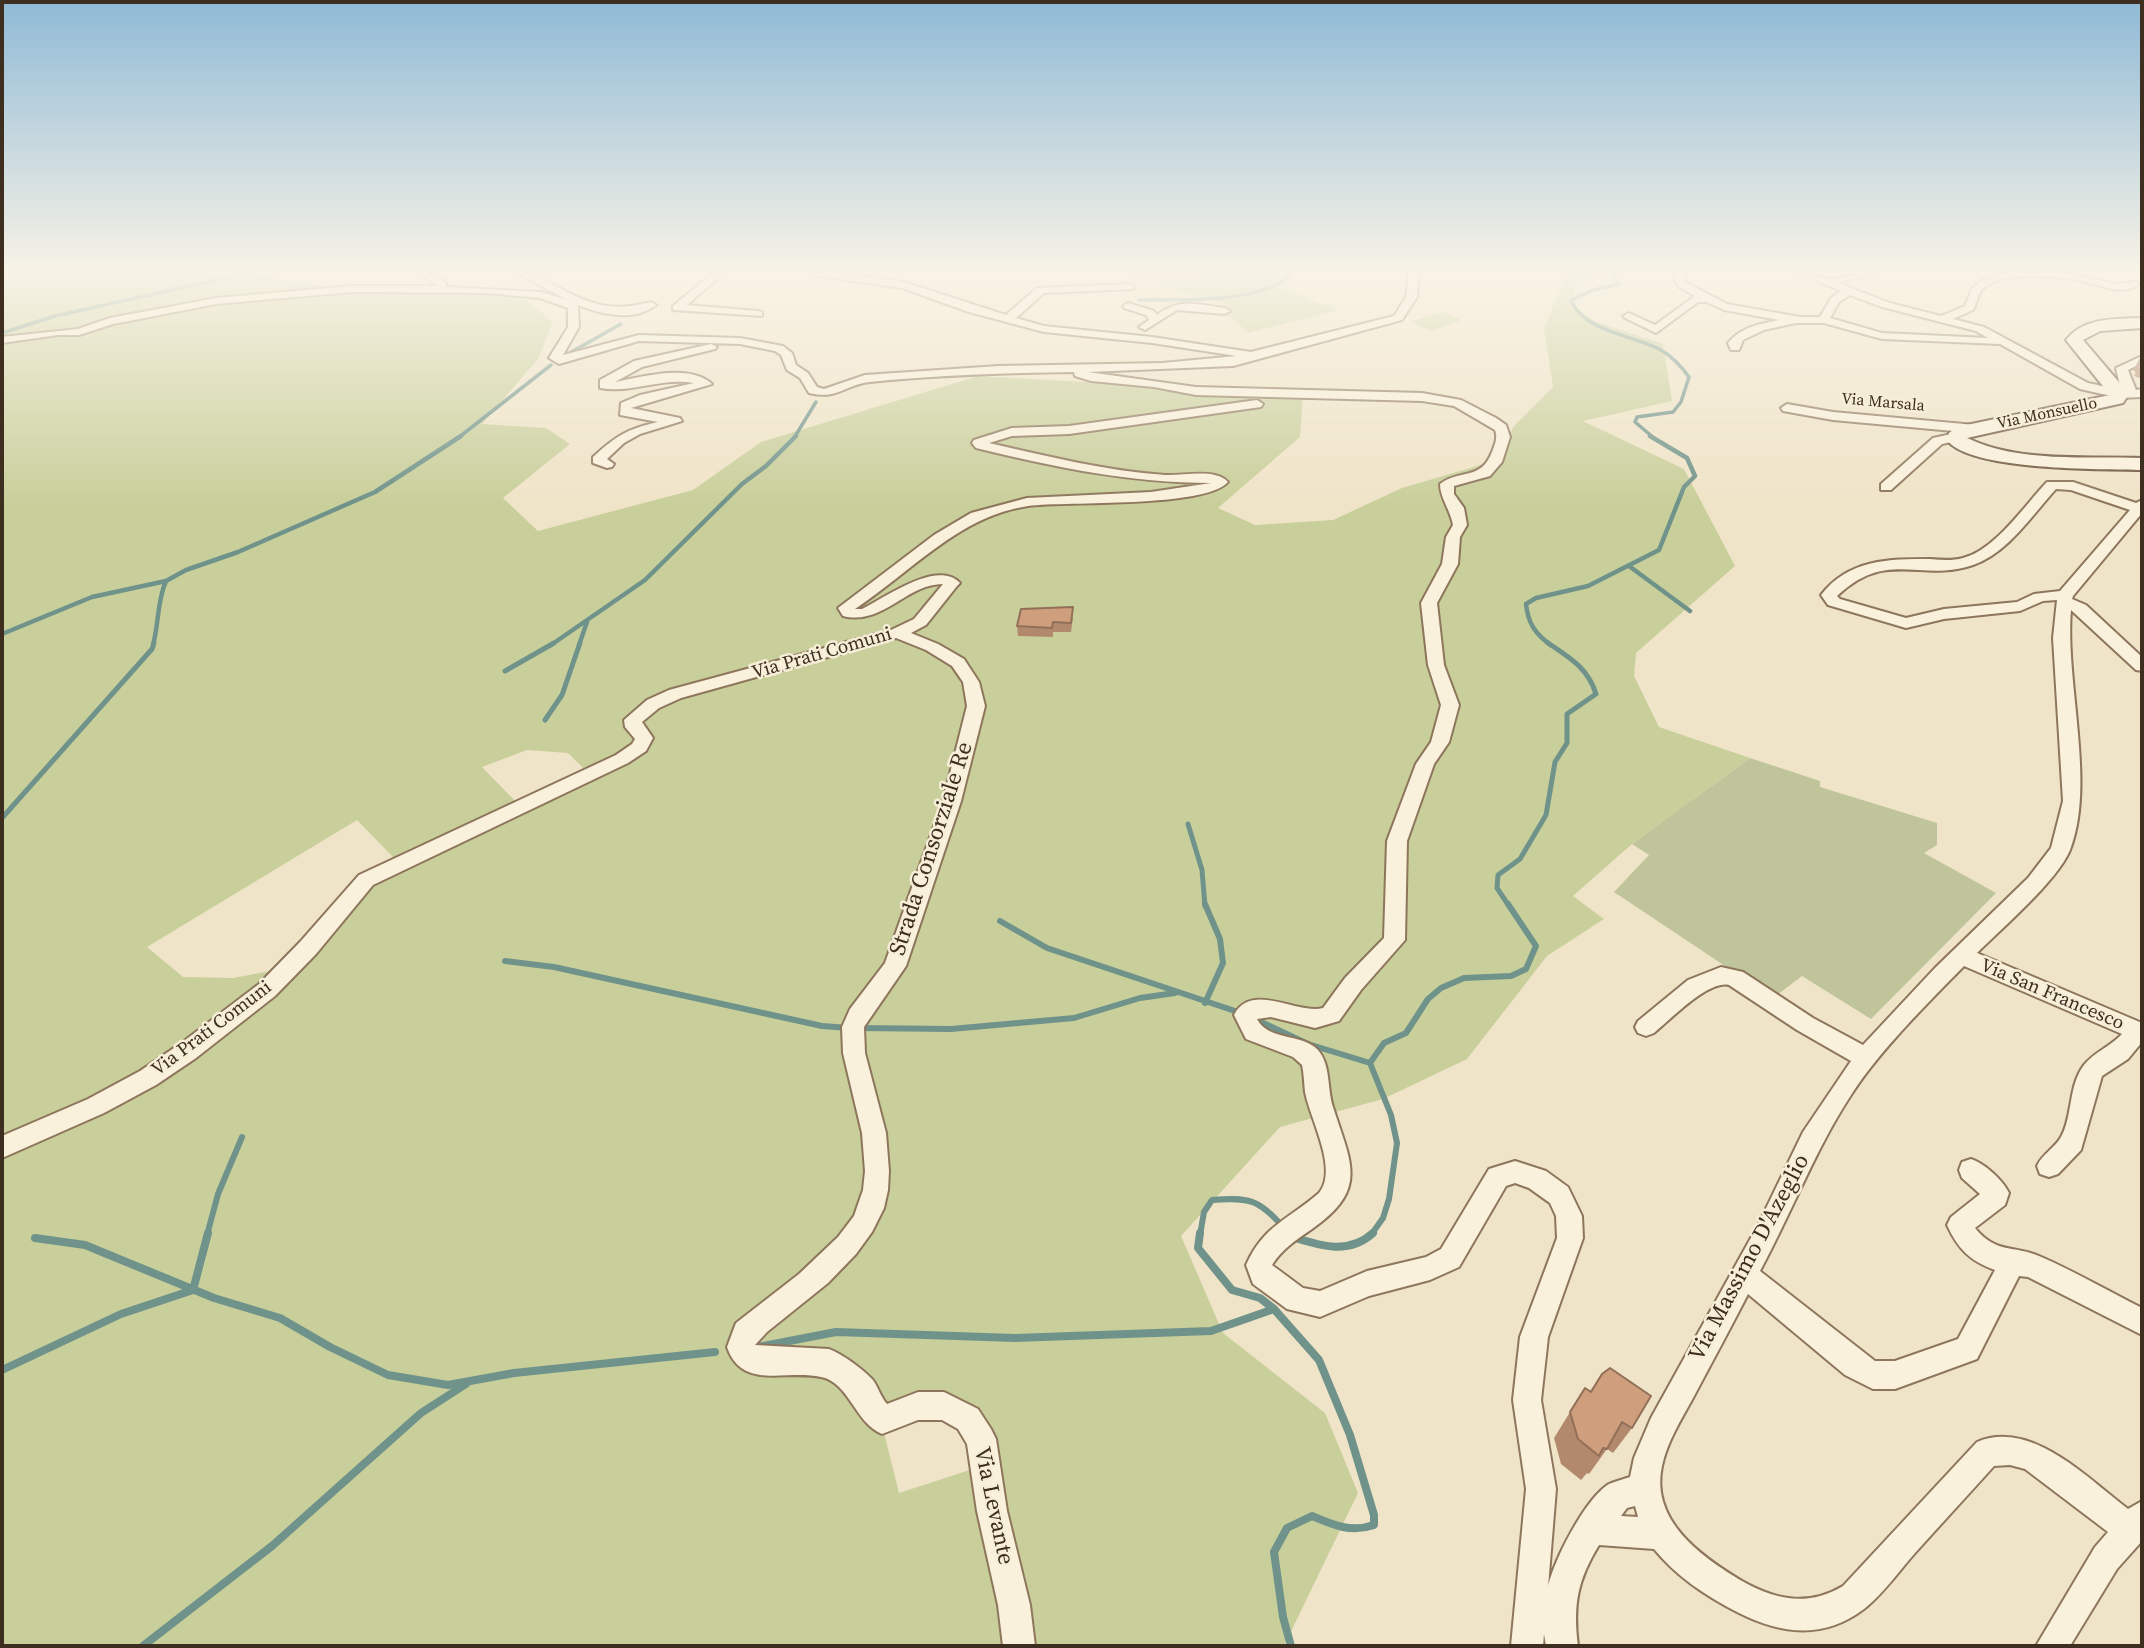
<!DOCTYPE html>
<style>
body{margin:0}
#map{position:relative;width:2144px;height:1648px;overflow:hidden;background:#f0e4c8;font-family:"Source Serif 4",serif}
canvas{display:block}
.frame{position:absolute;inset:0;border:4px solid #3d2e20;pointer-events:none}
</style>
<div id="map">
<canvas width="2144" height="1648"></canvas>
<div class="frame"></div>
</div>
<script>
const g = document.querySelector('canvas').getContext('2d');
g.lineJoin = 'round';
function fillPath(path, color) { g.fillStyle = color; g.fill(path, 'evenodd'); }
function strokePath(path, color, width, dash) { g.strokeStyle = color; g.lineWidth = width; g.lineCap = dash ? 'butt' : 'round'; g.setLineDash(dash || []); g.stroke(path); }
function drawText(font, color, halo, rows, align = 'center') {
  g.font = font + ' "Source Serif 4",serif'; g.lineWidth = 5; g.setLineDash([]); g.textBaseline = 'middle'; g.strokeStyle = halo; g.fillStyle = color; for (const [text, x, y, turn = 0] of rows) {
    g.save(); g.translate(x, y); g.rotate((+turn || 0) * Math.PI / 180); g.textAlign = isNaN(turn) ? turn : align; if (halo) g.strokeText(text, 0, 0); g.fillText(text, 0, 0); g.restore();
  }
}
fillPath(new Path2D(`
 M 1129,272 L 1210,272 L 1156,279 L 1172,291 L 1193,294 L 1199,300 L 1222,302 L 1225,311 L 1132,298 Z`), '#e6deb5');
fillPath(new Path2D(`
 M 2,272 L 245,272 L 313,285 L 466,290 L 527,300 L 553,322 L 538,359 L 482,424 L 546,428 L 570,444 L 503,498 L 538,531 L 693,490 L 761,442 L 978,376 L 1303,394 L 1300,437 L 1218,508 L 1255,525 L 1333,520 L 1402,488 L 1494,461 L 1514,426 L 1553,387 L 1544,328 L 1565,278 L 1564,272 L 1604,272 L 1608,277 L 1574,286 L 1576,308 L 1595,321 L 1663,344 L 1672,401 L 1583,421 L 1684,469 L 1735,566 L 1636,653 L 1634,676 L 1659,727 L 1750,758 L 1632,844 L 1573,896 L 1604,919 L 1547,956 L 1467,1059 L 1383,1099 L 1280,1127 L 1181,1236 L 1223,1333 L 1325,1413 L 1358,1493 L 1284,1646 L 2,1646 ZM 527,750 L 568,753 L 586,771 L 516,802 L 482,767 ZM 357,820 L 394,858 L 360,879 L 281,969 L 233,978 L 183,977 L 147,947 ZM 946,1412 L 974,1436 L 979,1467 L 899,1493 L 884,1433 Z
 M 1210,272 L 1279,272 L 1282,281 L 1279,287 L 1339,310 L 1248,333 L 1226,313 L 1222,302 L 1199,300 L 1193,294 L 1172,291 L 1155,279 Z
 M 1442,312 L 1462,320 L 1431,331 L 1411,322 Z`), '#c9cf9b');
fillPath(new Path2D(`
 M 1750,758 L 1820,781 L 1820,787 L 1937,823 L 1937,845 L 1924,853 L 1996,893 L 1871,1019 L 1802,976 L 1773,998 L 1614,892 L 1649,855 L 1632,844 Z`), '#bfc49a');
strokePath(new Path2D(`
 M 1611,272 L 1620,284 L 1593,290 L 1571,300 C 1583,332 1634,335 1661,350 C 1673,357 1681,366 1689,377 L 1681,402 L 1673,412 L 1637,417 L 1635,422 L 1654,438
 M 1139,300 C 1181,299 1255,304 1289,277 L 1288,272
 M 2,333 L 55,316 L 253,272
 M 566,355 L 621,324
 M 458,438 L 551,365
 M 794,438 L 816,402`), '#6f938a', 3.5);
strokePath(new Path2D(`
 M 1629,566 L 1690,611
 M 2,634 L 92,597 L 166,581 L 186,570 L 238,552 L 375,492 L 461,436
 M 153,645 C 159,623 157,601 166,581
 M 551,645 L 645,580 L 742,484 L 766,466 L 796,436
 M 579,645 L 587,622
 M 1551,645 C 1535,634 1528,623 1526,604 L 1536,598 L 1588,586 L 1659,550 L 1684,487 L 1695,476 L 1687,458 L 1650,436`), '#6f938a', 4.5);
strokePath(new Path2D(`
 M 505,671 L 554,643
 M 545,720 L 562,695 L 580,643
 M 2,818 L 152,649 L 154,643
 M 1188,824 L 1202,870 L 1205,906
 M 1509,906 L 1497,888 L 1498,875 L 1520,859 L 1546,815 L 1555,762 L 1567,743 L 1567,714 L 1596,694 C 1588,668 1570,658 1548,643`), '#6f938a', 5);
strokePath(new Path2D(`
 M 1205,904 L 1220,939 L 1223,963 L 1205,1003
 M 1000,921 L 1047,948 L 1235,1011
 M 505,961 L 554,967 L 822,1026 L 849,1028
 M 1259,1021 L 1308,1044 L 1370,1063
 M 858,1028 L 951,1029 L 1074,1018 L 1140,998 L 1175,993
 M 207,1235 L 218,1194 L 242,1137
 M 1200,1235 L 1204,1212 L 1212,1200 C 1248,1197 1259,1199 1283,1227
 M 1371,1235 L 1383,1218 L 1389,1199 L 1397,1143 L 1391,1115 L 1370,1063 L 1384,1043 L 1406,1033 L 1428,999 L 1441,988 L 1464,978 L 1511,976 L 1526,969 L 1536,946 L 1508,904`), '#6f938a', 6);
strokePath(new Path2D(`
 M 1200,1233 L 1198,1248 L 1232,1290 L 1260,1298 L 1274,1309 L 1319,1360 L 1350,1435 L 1374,1515 L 1374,1525 C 1351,1533 1333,1525 1312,1516 L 1287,1528 L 1274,1552 L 1283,1617 L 1291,1646
 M 1292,1237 C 1321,1246 1349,1255 1373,1233
 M 35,1238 L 85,1245 L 214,1298 L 280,1318 L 330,1347 L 388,1375 L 448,1385 L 514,1373 L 715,1352
 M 758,1347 L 836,1332 L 1015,1338 L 1211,1331 L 1274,1309
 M 2,1370 L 121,1314 L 193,1290 L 208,1233
 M 143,1646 L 272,1546 L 421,1413 L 466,1384`), '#6f938a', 8);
const minor = new Path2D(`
 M 417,272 L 429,272 L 446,283 L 446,287 L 541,292 L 567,300 L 516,272 C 530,272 539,277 552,284 C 589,304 610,313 651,302 L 656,305 C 634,322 603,315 578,305 L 579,327 L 563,355 L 639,335 L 740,338 L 783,346 L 792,353 L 796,365 L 808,373 L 817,387 L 824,389 L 865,375 L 998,366 L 1162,363 L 1237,356 L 1152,343 L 1044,332 L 969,312 L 902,288 L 812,275 L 807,272 L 833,272 L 904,282 L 1006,315 L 1037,288 L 1129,284 L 1133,285 L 1133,289 L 1044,293 L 1016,318 L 1044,326 L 1152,337 L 1251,352 L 1394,316 L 1406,297 L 1409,272 L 1419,272 L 1417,297 L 1402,320 L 1233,366 L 1088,372 L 1196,387 L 1422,393 L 1461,400 L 1496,418 L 1506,425 L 1510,437 L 1502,462 L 1490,476 L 1454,486 L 1454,494 L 1464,508 L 1467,525 L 1460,537 L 1458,564 L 1437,603 L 1444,665 L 1459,705 L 1449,742 L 1434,764 L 1407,841 L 1405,940 L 1361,990 L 1339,1021 L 1315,1028 L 1271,1017 L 1257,1019 C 1268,1041 1302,1033 1318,1050 C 1331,1065 1327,1089 1333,1107 C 1351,1164 1369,1189 1312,1229 C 1296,1240 1282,1249 1272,1265 L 1303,1288 L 1320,1291 L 1367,1271 L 1426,1257 L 1441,1249 L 1489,1169 L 1515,1161 L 1546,1171 L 1568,1187 L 1582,1216 L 1583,1238 L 1548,1337 L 1541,1400 L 1556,1489 L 1548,1587 C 1554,1560 1585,1499 1609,1484 C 1616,1481 1624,1479 1630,1477 L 1634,1458 L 1651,1418 L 1758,1225 L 1803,1132 L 1851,1061 L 1797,1030 L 1729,985 C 1708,980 1670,1020 1654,1033 L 1646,1036 L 1638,1033 L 1635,1027 L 1638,1021 L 1688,980 L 1721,967 L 1743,972 L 1813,1018 L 1863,1045 L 1935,968 L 2028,878 L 2051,848 L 2063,801 L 2053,638 L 2057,600 L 2043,601 L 2020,611 L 1944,619 L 1906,628 L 1828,605 L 1821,595 C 1849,559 1889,559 1930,559 C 1941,560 1953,561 1963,558 C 1995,550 2025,505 2047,482 L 2073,482 L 2136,503 L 2142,500 L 2142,513 L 2073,596 L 2072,599 L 2086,605 L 2142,657 L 2142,671 L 2136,670 L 2071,610 C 2065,683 2096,784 2070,850 C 2058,880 2001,929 1977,953 L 2142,1023 L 2142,1042 L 2128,1059 L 2102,1076 L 2081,1150 L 2058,1174 L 2049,1177 L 2040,1174 L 2037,1166 C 2042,1154 2055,1148 2061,1137 C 2073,1116 2068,1086 2084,1065 C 2093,1053 2111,1046 2122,1034 L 1964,966 C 1928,1003 1879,1051 1851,1095 C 1815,1150 1792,1212 1760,1271 L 1875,1361 L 1895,1361 L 1958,1339 L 1995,1270 C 1970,1261 1958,1249 1947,1225 L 1951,1217 L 1980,1194 L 1962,1178 L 1959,1170 L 1962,1162 L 1971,1159 C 1985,1164 2002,1179 2009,1193 L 2005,1205 L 1975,1228 C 1996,1254 2014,1245 2039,1256 C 2074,1271 2108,1291 2142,1308 L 2142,1335 L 2028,1277 L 2019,1276 L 1977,1359 L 1895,1389 L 1873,1389 L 1845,1375 L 1748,1294 C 1730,1329 1711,1364 1693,1398 C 1681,1420 1667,1442 1662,1466 C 1650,1521 1702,1557 1742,1581 C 1776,1600 1808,1607 1843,1586 L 1977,1442 C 2031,1419 2087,1478 2128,1509 L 2142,1501 L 2142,1541 L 2117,1569 L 2070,1646 L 2036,1646 L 2095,1547 L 2108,1532 L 2025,1469 L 2010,1465 L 1994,1466 C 1968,1495 1941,1524 1915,1553 C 1899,1571 1883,1594 1864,1609 C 1823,1640 1781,1634 1739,1613 C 1707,1597 1676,1576 1654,1549 L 1599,1545 C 1577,1581 1573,1605 1578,1646 L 1546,1646 L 1544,1634 L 1543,1646 L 1511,1646 L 1526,1489 L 1513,1400 L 1520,1337 L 1557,1238 L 1556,1216 L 1550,1203 L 1529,1188 L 1515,1183 L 1506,1186 L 1459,1267 L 1430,1280 L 1369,1296 L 1320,1317 L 1287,1309 L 1253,1284 L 1246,1265 C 1264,1225 1288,1220 1319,1193 C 1339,1170 1310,1119 1305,1092 C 1304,1083 1304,1074 1302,1065 L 1293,1057 L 1246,1039 L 1234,1015 C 1252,981 1297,1015 1323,1008 L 1345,978 L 1384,938 L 1387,841 L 1416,764 L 1431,742 L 1441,705 L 1428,665 L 1421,603 L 1442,564 L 1446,537 L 1453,525 C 1450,509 1440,498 1440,484 C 1459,469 1481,481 1492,452 C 1495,444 1498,438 1495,430 L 1454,406 L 1422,401 L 1196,395 L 1154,387 L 1091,381 L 1075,376 L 1074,372 C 1006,373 937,375 870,382 C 844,385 838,400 809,393 L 800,378 L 787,370 L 781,355 L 775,351 L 740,344 L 639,341 L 559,364 L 549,358 L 568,327 L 568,308 L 540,298 L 486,293 L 352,292 L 216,304 L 113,324 L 79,335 L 58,335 L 2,343 L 2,337 L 78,329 L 110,318 L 216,298 L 352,286 L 437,286 ZM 2056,489 L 2071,490 L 2130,510 L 2060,591 L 2034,594 L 2017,602 L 1944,609 L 1906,618 L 1840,599 L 1837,596 C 1888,548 1920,583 1973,565 C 2008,553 2032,515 2056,489 ZM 1635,1506 L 1638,1517 L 1621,1516 L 1627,1508 Z
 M 714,272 L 725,272 L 687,305 L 758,311 L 762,312 L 762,316 L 673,310 L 673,306 Z
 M 1677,272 L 1687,272 L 1684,279 L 1687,283 L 1727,304 L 1800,317 L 1820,317 L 1831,298 L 1841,291 L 1796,272 C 1809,272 1818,278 1829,279 C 1843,279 1862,272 1879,272 L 1838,283 L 1890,303 L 1941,316 L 1965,306 L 1972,289 L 1982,280 L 2012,272 L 2062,273 L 2118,284 L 2138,281 L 2138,285 C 2121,295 2107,287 2090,283 C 2065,277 2000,269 1982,290 C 1977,296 1977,304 1973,310 L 1953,319 L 1984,327 L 2088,383 L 2120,390 L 2124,390 L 2119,382 L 2116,368 L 2142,356 L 2142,363 L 2128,370 L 2136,390 L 2142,389 L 2142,397 L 2120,398 L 2080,389 L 2000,344 L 1882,339 L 1824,323 L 1796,323 L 1764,330 L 1743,340 L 1739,350 L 1731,350 L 1728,343 C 1741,327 1760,324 1779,320 L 1724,310 L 1707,302 L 1698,302 L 1656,333 L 1625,318 L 1623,316 L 1629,313 L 1655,325 L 1695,296 L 1679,287 L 1674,279 ZM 1850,295 L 1882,307 L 1976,331 L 1988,338 L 1882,333 L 1830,318 L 1839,302 Z
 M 1128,303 L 1154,311 L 1157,315 C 1180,297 1198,305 1225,308 L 1230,311 L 1225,314 L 1177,310 L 1145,330 L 1139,327 L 1149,320 L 1146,315 L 1124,308 L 1123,306 Z
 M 711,344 L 717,347 L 715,349 L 642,367 L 615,382 C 642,377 689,363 712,384 L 631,408 L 680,418 L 682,421 L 640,434 L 624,443 L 607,459 L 614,464 L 612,467 L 607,468 L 593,463 L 593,457 C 616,436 627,429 658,422 L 620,415 L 621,403 L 640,395 L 694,383 C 662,377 630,394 600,388 L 600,380 L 634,361 Z
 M 1257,400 L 1263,404 L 1261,407 L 1069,434 L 1012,436 L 989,443 C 1047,456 1106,471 1165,475 C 1183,476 1215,468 1228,482 C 1205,508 1068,501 1028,506 C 959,516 911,572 855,609 L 862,609 C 885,598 937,559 960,583 L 957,586 L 926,625 L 911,633 L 938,644 L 964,659 L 979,682 L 985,706 L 961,801 L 906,966 L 864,1027 L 865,1053 L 886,1133 L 889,1171 L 888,1190 L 884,1208 L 872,1232 L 856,1254 L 828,1283 L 767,1332 L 755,1345 L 829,1349 C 844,1355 861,1368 872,1379 C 878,1386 880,1396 887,1404 L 918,1392 L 944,1392 L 978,1409 L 991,1429 L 996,1439 L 1007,1511 L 1030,1605 L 1035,1646 L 1003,1646 L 998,1605 L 977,1511 L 967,1444 L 958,1429 L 942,1420 L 918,1420 L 882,1434 C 855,1423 849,1382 821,1377 C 786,1369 742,1391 727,1347 L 736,1323 L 799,1274 L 838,1237 L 854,1216 L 863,1190 L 865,1171 L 862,1133 L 843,1053 L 842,1027 L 850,1009 L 885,963 L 943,801 L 967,706 L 963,682 L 952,666 L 926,650 L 896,638 L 681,698 L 659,708 L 642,722 L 653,738 L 646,751 L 628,763 L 373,885 L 316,954 L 275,996 L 196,1058 L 156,1085 L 104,1113 L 2,1158 L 2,1136 L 88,1099 L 140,1071 L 180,1044 L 259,984 L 300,942 L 359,875 L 616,755 L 632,744 L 635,739 L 625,727 L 624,720 L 647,700 L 669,690 L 891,630 L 914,619 L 943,584 C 906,584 883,626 843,616 L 838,608 L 934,535 L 971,513 L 1027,498 L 1151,492 L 1211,483 C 1131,483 1054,467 976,448 L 972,443 L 974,440 L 1012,428 L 1069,426 Z
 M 1787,404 L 1833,412 L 1975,425 L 1981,429 L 1975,433 L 1833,420 L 1783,411 L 1781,408 Z
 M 1956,433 L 1961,434 L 1961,440 L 1942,444 L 1891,490 L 1881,490 L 1881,484 L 1933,438 Z`);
const secondary = new Path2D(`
 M 2142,318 L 2142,328 L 2100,331 L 2083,340 L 2129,394 L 2123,403 L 1967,438 C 2019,463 2086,456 2142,458 L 2142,470 C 2103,469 1970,471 1947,440 L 1949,433 L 1957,427 L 2110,395 L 2066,340 C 2084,317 2115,319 2142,318 Z`);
strokePath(minor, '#8d765c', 4);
strokePath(secondary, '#6f573f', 4);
fillPath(minor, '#faf1dc');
fillPath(secondary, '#faf1dc');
fillPath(new Path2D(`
 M 2142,354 L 2142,379 L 2134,376 L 2136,372 L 2133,371 Z
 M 1073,617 L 1071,632 L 1053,632 L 1053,637 L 1018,636 L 1017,626 Z
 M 1602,1374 L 1632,1428 L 1613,1453 L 1607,1449 L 1589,1474 L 1587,1473 L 1581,1480 L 1561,1464 L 1554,1438 L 1585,1388 L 1590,1391 Z`), '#b2896c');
const building = new Path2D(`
 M 1073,607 L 1071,623 L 1053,622 L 1052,628 L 1017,626 L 1021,609 Z
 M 1610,1368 L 1651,1396 L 1632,1428 L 1622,1422 L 1607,1449 L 1603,1448 L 1599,1456 L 1578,1439 L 1570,1412 L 1585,1388 L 1591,1392 L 1602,1374 Z`);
fillPath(building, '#cf9f7d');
strokePath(building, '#916f58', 2);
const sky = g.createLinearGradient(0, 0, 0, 503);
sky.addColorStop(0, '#8fbad6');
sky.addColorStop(0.54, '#f8f3e6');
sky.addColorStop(1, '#f8f3e600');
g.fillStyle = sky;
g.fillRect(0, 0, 2144, 503);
drawText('16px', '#3d2e20', '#f7eed8', [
 ["Via Marsala",1883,403,5],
 ["Via Monsuello",2047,414,-12]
]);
drawText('19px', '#3d2e20', '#f7eed8', [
 ["Via Prati Comuni",822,654,-16],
 ["Via San Francesco",2052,995,23],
 ["Via Prati Comuni",212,1029,-37]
]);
drawText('23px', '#3d2e20', '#f7eed8', [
 ["Strada Consorziale Re",932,849,-72],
 ["Via Massimo D'Azeglio",1750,1258,-62],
 ["Via Levante",993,1506,78]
]);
</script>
